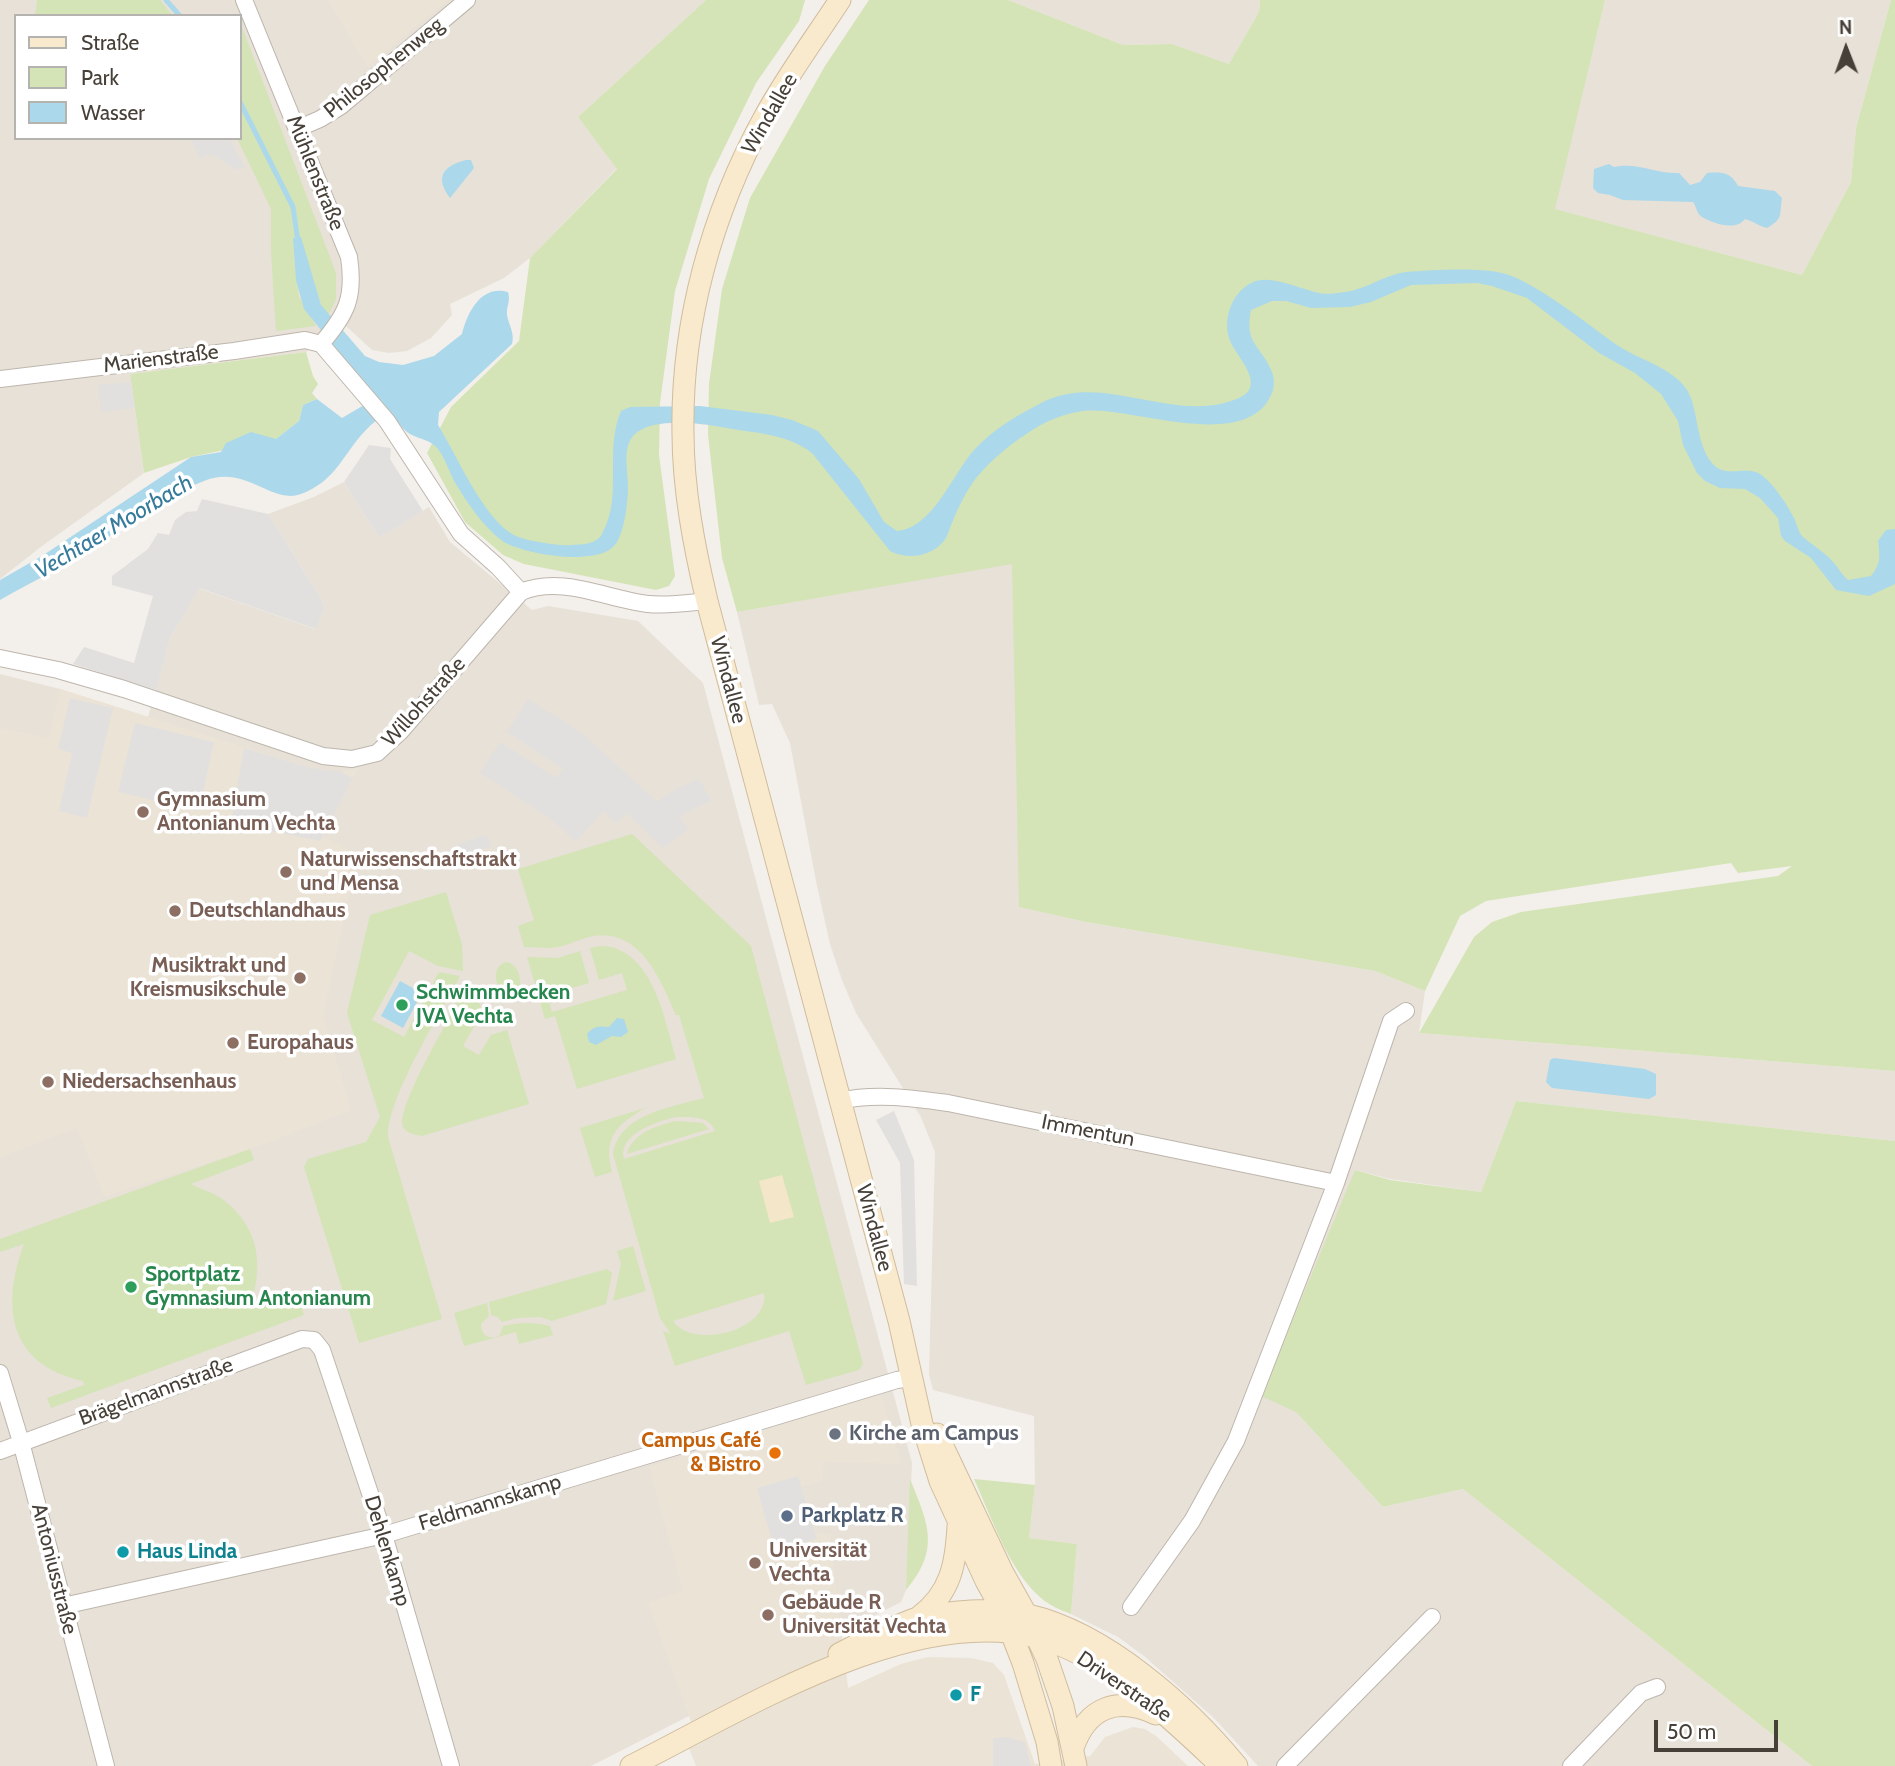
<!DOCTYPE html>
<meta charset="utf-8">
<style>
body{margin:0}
#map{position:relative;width:1895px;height:1766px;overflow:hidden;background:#f3efea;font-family:Cabin,sans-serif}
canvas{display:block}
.legend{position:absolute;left:14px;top:14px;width:228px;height:126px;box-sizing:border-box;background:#fff;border:2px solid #b5b3af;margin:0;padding:9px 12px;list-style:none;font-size:21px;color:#474038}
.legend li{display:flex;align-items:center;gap:14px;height:35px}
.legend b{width:35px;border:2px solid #b5b3af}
.north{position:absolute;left:1811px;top:14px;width:70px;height:70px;-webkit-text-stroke:5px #fff;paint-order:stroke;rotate:359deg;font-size:19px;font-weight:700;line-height:28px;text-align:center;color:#474038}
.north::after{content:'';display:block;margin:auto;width:24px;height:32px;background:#474038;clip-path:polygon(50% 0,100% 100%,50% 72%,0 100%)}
.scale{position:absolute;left:1654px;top:1720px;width:124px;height:32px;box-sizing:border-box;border:4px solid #474038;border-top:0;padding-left:9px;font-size:21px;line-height:24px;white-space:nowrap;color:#474038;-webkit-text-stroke:5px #fff;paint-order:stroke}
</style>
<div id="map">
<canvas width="1895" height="1766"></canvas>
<ul class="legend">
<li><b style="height:9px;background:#faeacd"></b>Straße</li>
<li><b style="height:19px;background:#d4e4b6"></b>Park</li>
<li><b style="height:19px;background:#acd8eb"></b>Wasser</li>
</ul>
<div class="north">N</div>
<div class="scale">50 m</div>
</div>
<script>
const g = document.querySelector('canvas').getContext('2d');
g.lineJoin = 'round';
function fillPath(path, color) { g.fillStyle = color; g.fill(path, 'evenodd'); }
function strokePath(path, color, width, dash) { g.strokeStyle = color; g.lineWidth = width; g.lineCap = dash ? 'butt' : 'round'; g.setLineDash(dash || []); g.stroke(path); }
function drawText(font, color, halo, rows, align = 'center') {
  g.font = font + ' Cabin,sans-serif'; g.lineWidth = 7; g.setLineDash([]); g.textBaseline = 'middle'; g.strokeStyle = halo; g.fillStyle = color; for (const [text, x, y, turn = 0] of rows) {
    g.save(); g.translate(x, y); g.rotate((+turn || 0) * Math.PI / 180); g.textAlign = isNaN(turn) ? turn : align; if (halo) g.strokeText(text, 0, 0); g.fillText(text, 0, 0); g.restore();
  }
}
fillPath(new Path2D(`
 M 0,0 L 706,0 L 578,117 L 617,168 L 530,258 L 504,278 L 450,304 L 452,315 L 431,338 L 407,351 L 389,353 L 372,350 L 346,326 L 306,352 L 130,374 L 144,473 L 42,546 L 0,579 ZM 16,16 L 240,16 L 240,138 L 16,138 Z
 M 1008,0 L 1260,0 L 1259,12 L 1229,64 L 1172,44 L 1123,45 Z
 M 1605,0 L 1891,0 L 1856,128 L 1851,182 L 1802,275 L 1554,209 Z
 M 344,482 L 379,538 L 429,507 L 450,542 L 532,610 L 548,606 L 638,621 L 703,683 L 912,1463 L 906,1590 L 901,1602 L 770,1669 L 687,1717 L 591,1766 L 0,1766 L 0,674 L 60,689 L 148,717 L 170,638 L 198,588 L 315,629 L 325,605 L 268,514 L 314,497 Z
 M 1013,563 L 1020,907 L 1086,922 L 1375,971 L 1425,991 L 1419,1033 L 1895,1071 L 1895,1141 L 1516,1101 L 1481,1192 L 1390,1179 L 1355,1170 L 1296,1412 L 1383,1507 L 1463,1489 L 1812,1766 L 1258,1766 L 1214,1718 L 1144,1656 L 1118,1637 L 1071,1614 L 1077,1544 L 1029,1538 L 1035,1485 L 1034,1416 L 933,1390 L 929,1374 L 935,1152 L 921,1117 L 856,1013 L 842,980 L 830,944 L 816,881 L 790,743 L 772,704 L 759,705 L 737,612 Z`), '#e7e1d8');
fillPath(new Path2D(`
 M 328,0 L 449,0 L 367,67 Z
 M 60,689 L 310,768 L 341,772 L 359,768 L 323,836 L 358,855 L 323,1016 L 351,1110 L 256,1147 L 104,1197 L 77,1128 L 0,1157 L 0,728 L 49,738 Z
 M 881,1394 L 901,1464 L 824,1462 L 822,1481 L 802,1486 L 817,1534 L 830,1535 L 848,1688 L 901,1664 L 928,1657 L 971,1658 L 993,1663 L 1004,1675 L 1035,1764 L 1090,1756 L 1105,1737 L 1133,1727 L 1145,1729 L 1156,1736 L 1188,1766 L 696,1766 L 689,1748 L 699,1744 L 648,1603 L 683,1591 L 649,1467 Z`), '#ebe3d5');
fillPath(new Path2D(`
 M 37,0 L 160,0 L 173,16 L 35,16 Z
 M 706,0 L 805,0 L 799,21 L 756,83 L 709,179 L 675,291 L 660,403 L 659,455 L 675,576 L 669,586 L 656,590 L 524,564 L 503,555 L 465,522 L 427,453 L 451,407 L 519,341 L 530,258 L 617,169 L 578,117 Z
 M 869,0 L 1008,0 L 1123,45 L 1172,44 L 1229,64 L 1259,12 L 1260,0 L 1605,0 L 1555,209 L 1802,275 L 1851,182 L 1856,128 L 1891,0 L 1895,0 L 1895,1071 L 1419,1033 L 1474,937 L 1492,922 L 1521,912 L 1778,876 L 1792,866 L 1738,873 L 1731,863 L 1486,901 L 1460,916 L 1425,991 L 1375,971 L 1086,922 L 1019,907 L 1012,564 L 737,612 L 722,558 L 708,435 L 709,384 L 722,289 L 750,198 L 825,66 Z
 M 240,22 L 336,273 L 336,299 L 328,316 L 321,305 L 307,259 L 294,257 L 299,297 L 316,326 L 276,331 L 271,253 L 271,209 L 237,138 L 240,138 L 240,92 L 242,90 L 240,87 Z
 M 306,352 L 313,376 L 318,384 L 312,393 L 317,399 L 303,405 L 299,421 L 276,439 L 191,457 L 144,473 L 130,374 Z
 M 632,834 L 751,946 L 863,1364 L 859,1370 L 806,1385 L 789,1331 L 675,1366 L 663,1331 L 671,1334 L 660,1318 L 613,1154 C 619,1114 672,1107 704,1098 L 679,1015 L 676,1015 C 661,981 641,928 593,936 C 579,939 565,947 551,948 C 542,948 533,947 524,947 L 518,926 L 534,920 L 518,869 ZM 676,1117 C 691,1117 709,1115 715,1131 L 624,1159 C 617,1134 658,1121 676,1117 ZM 764,1293 C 770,1331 692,1350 673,1321 Z
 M 446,892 L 462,944 L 463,971 L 438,966 L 409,951 L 372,1020 L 404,1037 L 439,972 L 460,976 C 440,1014 387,1098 388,1137 L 442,1319 L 359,1343 L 304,1167 L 308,1159 L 366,1142 L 380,1117 L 347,1013 L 370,915 Z
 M 600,946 C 652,946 665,1020 676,1059 L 577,1089 L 555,1016 L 545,1019 L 527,957 L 558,958 L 580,951 L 589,983 L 547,995 L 552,1012 L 627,990 L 622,973 L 599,980 L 590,948 Z
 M 506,962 C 518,964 521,976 520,987 C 498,1003 486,968 506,962 Z
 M 476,989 L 482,1012 L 463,1046 L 479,1055 L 491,1035 L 507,1030 L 529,1104 L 422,1136 C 416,1135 406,1133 403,1127 C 395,1109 452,1014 463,993 Z
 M 1516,1101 L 1895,1141 L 1895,1766 L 1812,1766 L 1463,1489 L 1383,1507 L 1296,1412 L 1261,1396 L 1355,1170 L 1390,1180 L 1481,1192 Z
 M 645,1108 C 616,1125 603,1138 612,1172 L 595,1177 L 580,1128 Z
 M 676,1121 L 703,1123 L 709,1129 L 627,1154 C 632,1133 658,1125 676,1121 Z
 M 250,1149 L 254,1160 L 191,1184 C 200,1189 212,1192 221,1198 C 261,1228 264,1266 249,1310 L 297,1293 L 304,1315 L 51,1408 L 47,1398 L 84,1385 L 83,1381 C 10,1365 0,1309 24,1244 L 0,1252 L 0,1239 Z
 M 633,1246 L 646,1291 L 613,1301 L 621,1264 L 617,1251 Z
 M 607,1269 L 612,1273 L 606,1304 L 552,1321 L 540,1317 L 517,1318 L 502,1322 L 498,1317 L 491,1315 L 489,1302 Z
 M 487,1303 L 489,1316 L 481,1324 C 481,1336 490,1341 500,1335 L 503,1326 C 520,1322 534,1322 550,1326 L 553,1335 L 519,1344 L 516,1332 L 464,1346 L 454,1313 Z
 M 910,1479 C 928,1523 941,1549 906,1590 Z
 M 974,1479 L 1035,1485 L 1029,1538 L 1077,1544 L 1071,1614 C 1065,1611 1057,1609 1051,1605 C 1013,1583 992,1518 974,1479 Z`), '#d4e4b6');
fillPath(new Path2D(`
 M 782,1175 L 794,1217 L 770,1223 L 759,1181 Z`), '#f4e6c9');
fillPath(new Path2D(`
 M 190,138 L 229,138 L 245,167 L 237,170 L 212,154 L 200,158 Z
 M 131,382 L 135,408 L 101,412 L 98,385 Z
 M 369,445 L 391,448 L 390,459 L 423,511 L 379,538 L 344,482 Z
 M 202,499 L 268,514 L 325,605 L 316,629 L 199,588 L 170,638 L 156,690 L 73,664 L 84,647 L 134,663 L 153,596 L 112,585 L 112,576 L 148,549 L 158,533 L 169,535 L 175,520 L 186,512 L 197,511 Z
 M 70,698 L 113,708 L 87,818 L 59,811 L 72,753 L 58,749 Z
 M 528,699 L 583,734 L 657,802 L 678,788 L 699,779 L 711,801 L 691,810 L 679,818 L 688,829 L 663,848 L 627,813 L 616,823 L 603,811 L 576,841 L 548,817 L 480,773 L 500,742 L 556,778 L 563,769 L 507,732 Z
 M 135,723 L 214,742 L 199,811 L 118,792 Z
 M 244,748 L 310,768 L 341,772 L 353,778 L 320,841 L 231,823 Z
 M 487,835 L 491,846 L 461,855 L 458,844 Z
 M 894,1111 L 914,1160 L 917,1286 L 904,1284 L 900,1163 L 876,1120 Z
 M 798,1476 L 817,1539 L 775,1551 L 757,1488 Z
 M 1007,1737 L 1025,1742 L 1031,1766 L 993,1766 L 993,1738 Z`), '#e2e0de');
fillPath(new Path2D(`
 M 466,160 L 471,160 L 474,168 L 450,198 C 435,178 442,166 466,160 Z
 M 1609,164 L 1614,167 C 1638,162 1656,174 1679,173 L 1690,185 L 1700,182 L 1707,173 C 1721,172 1731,172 1738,186 L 1775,191 L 1782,198 C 1779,216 1784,218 1767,228 C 1758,226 1754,221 1745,219 C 1736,231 1714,224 1702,217 C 1696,213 1697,207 1693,202 L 1623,200 L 1610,195 L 1598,193 L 1593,188 L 1594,169 Z
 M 301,237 L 321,305 L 365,356 L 379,362 L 403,365 L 434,356 L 462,334 C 467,313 481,284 508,292 C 511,301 506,307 507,315 C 509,326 515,333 512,344 L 439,412 L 438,425 C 457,456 480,511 509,532 C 519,539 533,541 545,543 C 553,544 562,546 571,545 C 584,544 597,545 603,532 C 623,494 604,450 621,411 L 630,407 L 700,406 L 772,415 L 792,420 L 818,431 L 859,479 L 884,522 L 897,531 C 933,528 952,475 974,450 C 993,429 1018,415 1043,402 C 1105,371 1175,426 1239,398 C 1269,385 1234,355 1229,338 C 1223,318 1232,293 1251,283 C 1270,273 1299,289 1319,293 C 1327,295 1337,293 1345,292 C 1367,289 1384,275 1406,272 C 1432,270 1477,267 1502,273 C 1533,280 1590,326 1617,345 C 1639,360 1672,367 1687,390 C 1699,410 1695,442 1712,463 C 1727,481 1749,462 1764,477 C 1777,489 1786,503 1794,518 C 1797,524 1798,531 1802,536 C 1809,543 1820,549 1827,556 C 1836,563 1840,573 1848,580 L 1871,576 C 1881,564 1880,556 1878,541 L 1886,530 L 1895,529 L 1895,584 L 1869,596 L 1836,590 L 1811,558 L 1785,541 L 1781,536 L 1778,518 L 1760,498 L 1745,489 L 1720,488 L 1705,481 L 1697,473 L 1683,445 L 1678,421 L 1661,394 L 1635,373 L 1599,353 L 1527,298 L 1492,286 L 1477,283 L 1411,285 L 1371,302 L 1350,307 L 1311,308 L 1286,301 L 1272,301 L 1251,310 C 1249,320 1248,331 1253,341 C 1262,356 1280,373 1272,393 C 1247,455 1130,405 1083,411 C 1066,413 1048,420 1034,429 C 1012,443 994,457 977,477 C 967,489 958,508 952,523 C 949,529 948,537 943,542 C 930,557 907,560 890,551 L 812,453 C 787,433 751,433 721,427 C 699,423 651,417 634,435 C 621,448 629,475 628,491 C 627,506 625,525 619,538 C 612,555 593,556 578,557 C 558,558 516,551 501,540 C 483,526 469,505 457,486 C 450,475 446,459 438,449 C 431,440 419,439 410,434 C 402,430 395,417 389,410 C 381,417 372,423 365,431 C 343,454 336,481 301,494 C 271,505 246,464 204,481 C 161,498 123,528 85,553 C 57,570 28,584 0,600 L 0,580 L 42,556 L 191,457 L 221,452 L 226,443 L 251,432 L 276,439 L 299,421 L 303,405 L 317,399 L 342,418 L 376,398 L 304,309 L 296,280 L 293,238 Z
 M 400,981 L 422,993 L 403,1028 L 381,1016 Z
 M 617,1018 L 624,1019 L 628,1032 L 621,1037 L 612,1036 L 596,1045 L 589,1042 L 587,1034 C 594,1026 599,1026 609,1027 Z
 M 1554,1058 L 1645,1069 L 1656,1074 L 1656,1095 L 1649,1099 L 1552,1088 L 1546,1082 L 1550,1060 Z`), '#acd8eb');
strokePath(new Path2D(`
 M 166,0 L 180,16
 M 240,102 L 293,207 L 298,242`), '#acd8eb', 5);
const street = new Path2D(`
 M 244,0 L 349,257 C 355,297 347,314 321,344
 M 297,129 L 320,119 L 341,106 L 467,0
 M 321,344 L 387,421 L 461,534 L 498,567 L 521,592
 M 0,379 L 234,351 L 305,340 L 321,344
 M 0,658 L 58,670 L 124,689 L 323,756 L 352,759 L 377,753 L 401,731 L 521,592 C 562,575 606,599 648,604 C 668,606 687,603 707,601
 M 839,1101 C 875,1093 912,1098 948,1103 L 1336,1183
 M 0,1373 L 21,1442 L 106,1766
 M 0,1451 L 302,1339 L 314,1340 L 322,1350 L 384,1535 L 451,1766
 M 63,1606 L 384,1535 L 897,1380 L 911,1378
 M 1131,1607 L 1192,1521 L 1236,1441 L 1336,1183 L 1391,1021 L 1406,1011
 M 1285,1766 L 1432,1617
 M 1571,1766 L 1641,1693 L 1657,1687`);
const secondary = new Path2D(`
 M 840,0 C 815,38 787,76 765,116 C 712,212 681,323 683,433 C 683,489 694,546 707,601 L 899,1321 L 922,1424 L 940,1481 L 986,1581 L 1003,1612 L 1023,1663 L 1047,1742 L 1051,1766
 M 937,1434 L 1003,1573 L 1026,1614 L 1047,1659 L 1063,1706 L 1076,1766
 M 919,1617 C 951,1593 956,1563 958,1526
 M 839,1654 C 860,1643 880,1633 902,1624 C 908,1622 915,1618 921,1617 C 954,1611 996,1607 1028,1615 C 1106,1633 1188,1706 1237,1766
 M 1073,1748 C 1087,1707 1117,1696 1156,1714
 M 631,1766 C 741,1711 911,1604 1036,1637 C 1104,1654 1172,1719 1221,1766`);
strokePath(street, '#beb6ad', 18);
strokePath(secondary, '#cfbd9d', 23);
strokePath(street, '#fff', 16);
strokePath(secondary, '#faeacd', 21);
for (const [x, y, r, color] of [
 [143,812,7,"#8d6e63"],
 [286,872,7,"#8d6e63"],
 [175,911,7,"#8d6e63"],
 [300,978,7,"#8d6e63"],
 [402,1005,7,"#2e9e5b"],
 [233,1043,7,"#8d6e63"],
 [48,1082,7,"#8d6e63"],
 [131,1287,7,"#2e9e5b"],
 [835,1434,7,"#6b7280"],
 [775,1453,7,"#e8710a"],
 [787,1516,7,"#5c6f8a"],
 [123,1552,7,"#0f9aa8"],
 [755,1563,7,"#8d6e63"],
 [768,1615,7,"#8d6e63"],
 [956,1695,7,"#0f9aa8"]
]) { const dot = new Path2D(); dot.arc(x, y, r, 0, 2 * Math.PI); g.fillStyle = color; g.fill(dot); strokePath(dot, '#fff', 2.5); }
drawText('21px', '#474038', '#fff', [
 ["Philosophenweg",384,68,-39],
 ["Windallee",770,114,-60],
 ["Mühlenstraße",315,173,68],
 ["Marienstraße",161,359,-7],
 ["Windallee",728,680,75],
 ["Willohstraße",424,702,-48],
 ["Immentun",1088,1131,11],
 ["Windallee",874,1228,75],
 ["Brägelmannstraße",156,1392,-20],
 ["Feldmannskamp",490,1503,-17],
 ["Dehlenkamp",387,1551,73],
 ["Antoniusstraße",54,1569,76],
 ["Driverstraße",1124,1687,34]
]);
drawText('bold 21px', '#785e54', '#fff', [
 ["Gymnasium",157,800],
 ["Antonianum Vechta",157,824],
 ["Naturwissenschaftstrakt",300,860],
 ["und Mensa",300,884],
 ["Deutschlandhaus",189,911],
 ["Musiktrakt und",286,966,"right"],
 ["Kreismusikschule",286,990,"right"],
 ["Europahaus",247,1043],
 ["Niedersachsenhaus",62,1082],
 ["Universität",769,1551],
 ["Vechta",769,1575],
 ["Gebäude R",782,1603],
 ["Universität Vechta",782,1627]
], 'left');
drawText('bold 21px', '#27864d', '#fff', [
 ["Schwimmbecken",416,993],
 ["JVA Vechta",416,1017],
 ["Sportplatz",145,1275],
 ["Gymnasium Antonianum",145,1299]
], 'left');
drawText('bold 21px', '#5b616d', '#fff', [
 ["Kirche am Campus",849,1434]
], 'left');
drawText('bold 21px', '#c56008', '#fff', [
 ["Campus Café",761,1441],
 ["& Bistro",761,1465]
], 'right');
drawText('bold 21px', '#4e5e75', '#fff', [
 ["Parkplatz R",801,1516]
], 'left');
drawText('bold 21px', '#0d838f', '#fff', [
 ["Haus Linda",137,1552],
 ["F",970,1695]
], 'left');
drawText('italic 23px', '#367b9b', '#fff', [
 ["Vechtaer Moorbach",114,527,-31]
]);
</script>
